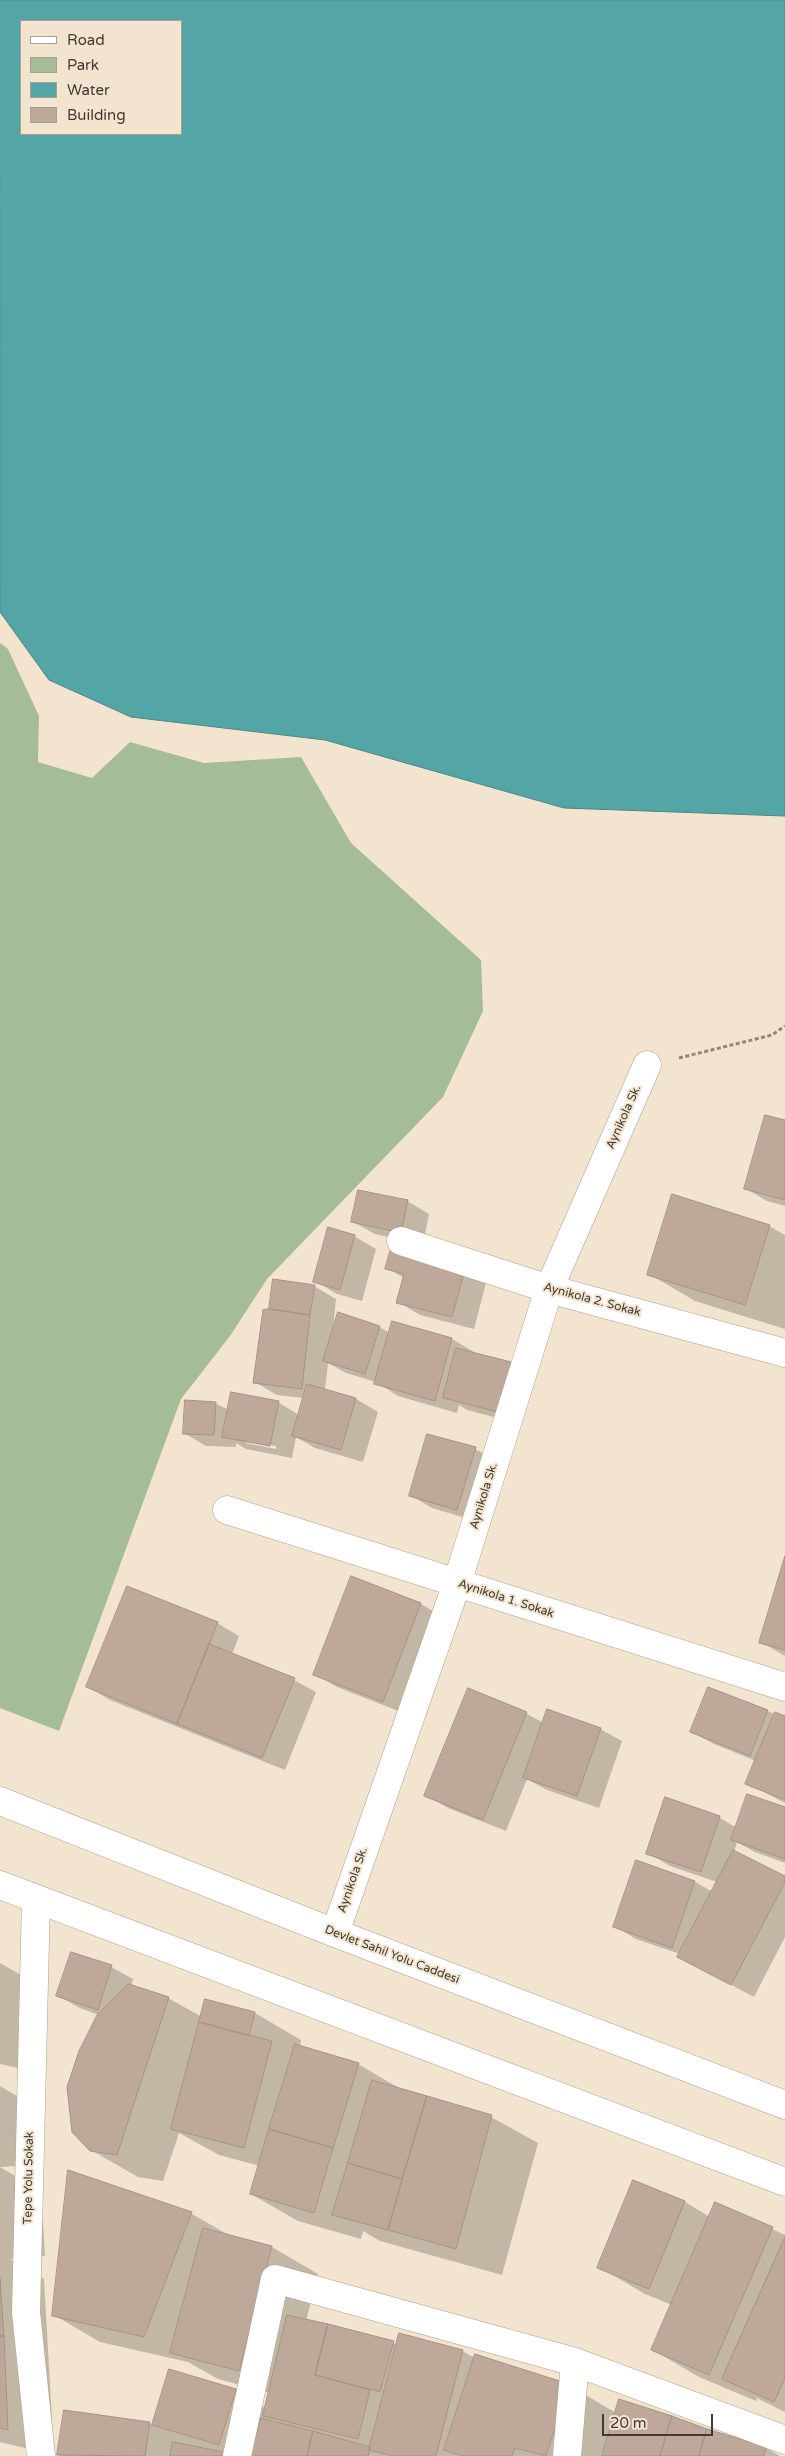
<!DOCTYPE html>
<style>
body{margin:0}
#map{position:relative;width:785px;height:2456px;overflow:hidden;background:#f3e4cf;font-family:"Varela Round",sans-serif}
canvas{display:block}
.legend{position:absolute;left:20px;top:20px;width:162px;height:115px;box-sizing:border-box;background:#f3e4cf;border:1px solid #aba090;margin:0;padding:6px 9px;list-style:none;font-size:15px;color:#403a32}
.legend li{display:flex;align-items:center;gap:10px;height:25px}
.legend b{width:25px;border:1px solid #aba090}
.scale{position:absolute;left:602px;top:2414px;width:111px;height:22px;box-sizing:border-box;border:2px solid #403a32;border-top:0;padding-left:6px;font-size:15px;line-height:18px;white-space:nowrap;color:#403a32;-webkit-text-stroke:4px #f3e4cf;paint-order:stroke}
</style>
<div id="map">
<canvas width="785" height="2456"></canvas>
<ul class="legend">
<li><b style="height:6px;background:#fff"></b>Road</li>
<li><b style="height:14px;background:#a4bd97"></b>Park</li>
<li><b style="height:14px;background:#54a5a6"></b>Water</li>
<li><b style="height:14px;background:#bea899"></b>Building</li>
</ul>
<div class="scale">20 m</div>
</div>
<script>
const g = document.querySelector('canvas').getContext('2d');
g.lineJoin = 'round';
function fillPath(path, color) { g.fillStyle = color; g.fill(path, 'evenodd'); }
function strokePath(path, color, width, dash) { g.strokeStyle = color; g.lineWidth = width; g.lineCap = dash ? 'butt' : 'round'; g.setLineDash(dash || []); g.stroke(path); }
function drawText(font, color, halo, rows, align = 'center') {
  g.font = font + ' "Varela Round",sans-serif'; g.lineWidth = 4; g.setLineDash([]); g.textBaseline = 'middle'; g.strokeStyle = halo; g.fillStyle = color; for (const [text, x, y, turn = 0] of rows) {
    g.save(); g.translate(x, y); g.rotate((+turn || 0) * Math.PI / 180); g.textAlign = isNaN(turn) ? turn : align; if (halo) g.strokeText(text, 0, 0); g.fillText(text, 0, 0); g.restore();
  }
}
fillPath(new Path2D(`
 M 0,643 L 8,649 L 39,716 L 38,762 L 92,778 L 130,742 L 204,763 L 301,757 L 351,843 L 481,960 L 483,1011 L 443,1097 L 267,1279 L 230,1336 L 181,1399 L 59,1731 L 0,1708 Z`), '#a4bd97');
const water = new Path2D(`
 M 0,0 L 785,0 L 785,816 L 564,808 L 325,740 L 131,717 L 49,680 L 0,612 ZM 21,21 L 181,21 L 181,134 L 21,134 Z`);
fillPath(water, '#54a5a6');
strokePath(water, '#4e8583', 1);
fillPath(new Path2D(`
 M 785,1122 L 785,1206 L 767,1201 L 745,1188 Z
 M 407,1201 L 429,1214 L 423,1245 L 375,1234 L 353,1222 Z
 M 769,1226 L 785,1235 L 785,1329 L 695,1301 L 649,1274 Z
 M 354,1236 L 376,1249 L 362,1301 L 337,1294 L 315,1281 Z
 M 387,1268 L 464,1270 L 486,1283 L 474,1329 L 420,1315 L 398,1302 L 404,1278 Z
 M 314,1286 L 336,1299 L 333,1329 L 379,1327 L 390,1333 L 393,1323 L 452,1339 L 474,1352 L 473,1354 L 511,1363 L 533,1376 L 520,1424 L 467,1410 L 459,1405 L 457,1413 L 398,1396 L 376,1382 L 346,1373 L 328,1363 L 325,1390 L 356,1399 L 378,1412 L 363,1462 L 315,1448 L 296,1437 L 292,1458 L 246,1449 L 236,1443 L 236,1447 L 206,1446 L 184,1433 L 215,1403 L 229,1410 L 278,1402 L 299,1415 L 304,1398 L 277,1395 L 255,1382 L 270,1310 ZM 246,1440 L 276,1446 L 276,1449 L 246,1443 Z
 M 475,1449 L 497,1461 L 479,1522 L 432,1508 L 410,1495 Z
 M 785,1561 L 785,1656 L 761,1642 Z
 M 352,1578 L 421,1604 L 443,1617 L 406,1714 L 337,1687 L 315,1674 Z
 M 217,1623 L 239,1636 L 232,1654 L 294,1680 L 316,1692 L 285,1770 L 110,1700 L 88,1687 Z
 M 709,1688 L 785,1718 L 785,1803 L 747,1783 L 756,1761 L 714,1744 L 692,1732 Z
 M 469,1690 L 527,1714 L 544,1723 L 600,1729 L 622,1741 L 599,1808 L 547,1790 L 527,1779 L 506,1831 L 448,1808 L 426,1795 Z
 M 666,1799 L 720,1818 L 737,1828 L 785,1809 L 785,1863 L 755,1852 L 737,1842 L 734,1852 L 785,1878 L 785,1937 L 754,1997 L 701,1969 L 680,1954 L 636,1939 L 614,1926 L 637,1862 L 695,1882 L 713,1892 L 717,1882 L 670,1866 L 648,1853 Z
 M 0,1963 L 28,1979 L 18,2021 L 36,2031 L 26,2070 L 0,2064 Z
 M 111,1967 L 133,1979 L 131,1986 L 168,1998 L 202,2017 L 206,2001 L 255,2013 L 301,2040 L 300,2046 L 358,2064 L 404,2091 L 491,2117 L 538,2143 L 502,2275 L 380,2241 L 363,2231 L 361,2239 L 298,2221 L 251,2194 L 260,2166 L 219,2155 L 179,2133 L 163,2181 L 138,2177 L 91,2150 L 99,2015 L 80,2008 L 58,1996 Z
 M 0,2086 L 32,2105 L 36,2165 L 0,2167 Z
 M 0,2167 L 41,2191 L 45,2256 L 10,2259 L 44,2279 L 54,2455 L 0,2442 Z
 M 69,2171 L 192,2214 L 232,2237 L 272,2247 L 318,2274 L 306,2321 L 398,2345 L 462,2351 L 475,2358 L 569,2385 L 616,2413 L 620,2400 L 766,2448 L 780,2456 L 604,2456 L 605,2451 L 603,2450 L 601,2456 L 61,2456 L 58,2455 L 149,2423 L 153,2426 L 170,2370 L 235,2390 L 266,2408 L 270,2393 L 218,2379 L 188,2362 L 100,2342 L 54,2315 Z
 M 685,2202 L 710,2217 L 716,2204 L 785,2235 L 785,2412 L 757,2398 L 756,2401 L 699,2377 L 653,2350 L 672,2305 L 645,2294 L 599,2267 Z`), '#0003');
const building = new Path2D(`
 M 765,1115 L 785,1120 L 785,1200 L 744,1189 Z
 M 358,1190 L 408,1200 L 401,1233 L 351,1222 Z
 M 672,1194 L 770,1225 L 745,1305 L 647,1275 Z
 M 328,1227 L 355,1235 L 340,1290 L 313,1282 Z
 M 391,1249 L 465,1269 L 452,1317 L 396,1303 L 404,1274 L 385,1269 Z
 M 273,1279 L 315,1285 L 310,1315 L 269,1309 Z
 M 269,1309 L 310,1315 L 302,1389 L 253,1383 L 263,1310 Z
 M 338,1312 L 380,1326 L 365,1374 L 323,1361 Z
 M 392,1321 L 452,1338 L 435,1401 L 374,1384 Z
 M 456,1348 L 511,1362 L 498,1412 L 443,1398 Z
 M 307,1384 L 356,1398 L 341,1450 L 292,1436 Z
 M 231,1392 L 279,1401 L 270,1446 L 222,1437 Z
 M 185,1400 L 216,1402 L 214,1435 L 183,1434 Z
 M 427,1434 L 476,1447 L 457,1510 L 409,1496 Z
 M 785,1556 L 785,1650 L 759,1643 Z
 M 351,1576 L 421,1603 L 383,1702 L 313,1675 Z
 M 127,1586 L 218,1622 L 177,1724 L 86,1687 Z
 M 209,1644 L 295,1678 L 262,1758 L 177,1724 Z
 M 708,1687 L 768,1710 L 750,1756 L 690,1732 Z
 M 468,1688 L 527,1712 L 483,1820 L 424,1796 Z
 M 547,1709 L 601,1728 L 577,1796 L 523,1778 Z
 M 775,1712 L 785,1716 L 785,1800 L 745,1784 Z
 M 747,1794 L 785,1807 L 785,1859 L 731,1840 Z
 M 665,1797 L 720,1816 L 701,1872 L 646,1854 Z
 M 733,1850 L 785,1876 L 785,1882 L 731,1985 L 677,1957 Z
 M 636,1860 L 695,1881 L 672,1948 L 613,1927 Z
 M 71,1952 L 112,1965 L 98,2010 L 56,1996 Z
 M 129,1984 L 169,1997 L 117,2155 L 90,2151 L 72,2132 L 67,2087 L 79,2051 L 97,2015 Z
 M 205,1999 L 255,2012 L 249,2036 L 199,2022 Z
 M 199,2022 L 272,2041 L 244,2148 L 171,2129 Z
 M 295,2044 L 359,2063 L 333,2148 L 269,2129 Z
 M 372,2080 L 427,2096 L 402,2179 L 348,2163 Z
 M 427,2096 L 492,2115 L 456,2249 L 388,2230 Z
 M 269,2129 L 333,2148 L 314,2213 L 250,2194 Z
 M 348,2163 L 402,2179 L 388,2230 L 332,2215 Z
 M 68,2170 L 192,2212 L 144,2337 L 52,2316 Z
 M 633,2180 L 685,2201 L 649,2289 L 597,2268 Z
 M 715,2202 L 773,2227 L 709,2375 L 651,2350 Z
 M 203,2228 L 272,2246 L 239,2371 L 170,2353 Z
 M 785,2237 L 785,2378 L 774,2402 L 722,2379 Z
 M 0,2279 L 4,2336 L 0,2336 Z
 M 287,2315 L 328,2324 L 315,2375 L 370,2390 L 358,2439 L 263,2416 Z
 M 328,2324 L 394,2341 L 380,2392 L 315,2375 Z
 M 399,2333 L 463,2350 L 436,2456 L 393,2456 L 369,2450 Z
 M 0,2336 L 4,2336 L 8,2430 L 0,2428 Z
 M 475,2354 L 569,2384 L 546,2456 L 515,2448 L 512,2456 L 463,2456 L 444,2450 Z
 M 169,2369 L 236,2389 L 219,2445 L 152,2425 Z
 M 619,2399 L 672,2416 L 660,2456 L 602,2456 Z
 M 64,2410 L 150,2422 L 145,2456 L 57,2455 Z
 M 672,2416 L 707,2429 L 699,2456 L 660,2456 Z
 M 261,2418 L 313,2431 L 307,2456 L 251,2456 Z
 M 707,2429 L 766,2447 L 764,2456 L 699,2456 Z
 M 313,2431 L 370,2447 L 368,2456 L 307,2456 Z
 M 173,2442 L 228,2453 L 228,2456 L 170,2456 Z`);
fillPath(building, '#bea899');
strokePath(building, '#a79283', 1);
const minor = new Path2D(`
 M 401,1241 L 549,1289 L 785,1353
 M 227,1510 L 785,1687
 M 335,1933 L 457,1583 L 549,1289 L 647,1065
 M 237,2456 L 275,2279 L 575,2362 L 785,2440
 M 567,2456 L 575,2362`);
const tertiary = new Path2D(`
 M 36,1899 L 26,2312 L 41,2456`);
const primary = new Path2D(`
 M 0,1801 L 335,1933 L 785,2105
 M 0,1885 L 785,2182`);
strokePath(minor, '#afa18d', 29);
strokePath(tertiary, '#afa18d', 29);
strokePath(primary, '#afa18d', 29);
strokePath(new Path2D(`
 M 679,1058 L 772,1035 L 785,1026`), '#918779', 3, [4, 2.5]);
strokePath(minor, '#fff', 28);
strokePath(tertiary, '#fff', 28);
strokePath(primary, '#fff', 28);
drawText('12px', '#403a32', '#f3e4cf', [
 ["Aynikola Sk.",624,1117,-66],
 ["Aynikola 2. Sokak",592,1300,15],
 ["Aynikola Sk.",484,1496,-73],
 ["Aynikola 1. Sokak",506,1599,18],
 ["Aynikola Sk.",353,1880,-71],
 ["Devlet Sahil Yolu Caddesi",392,1955,21],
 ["Tepe Yolu Sokak",29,2178,-89]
]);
</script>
